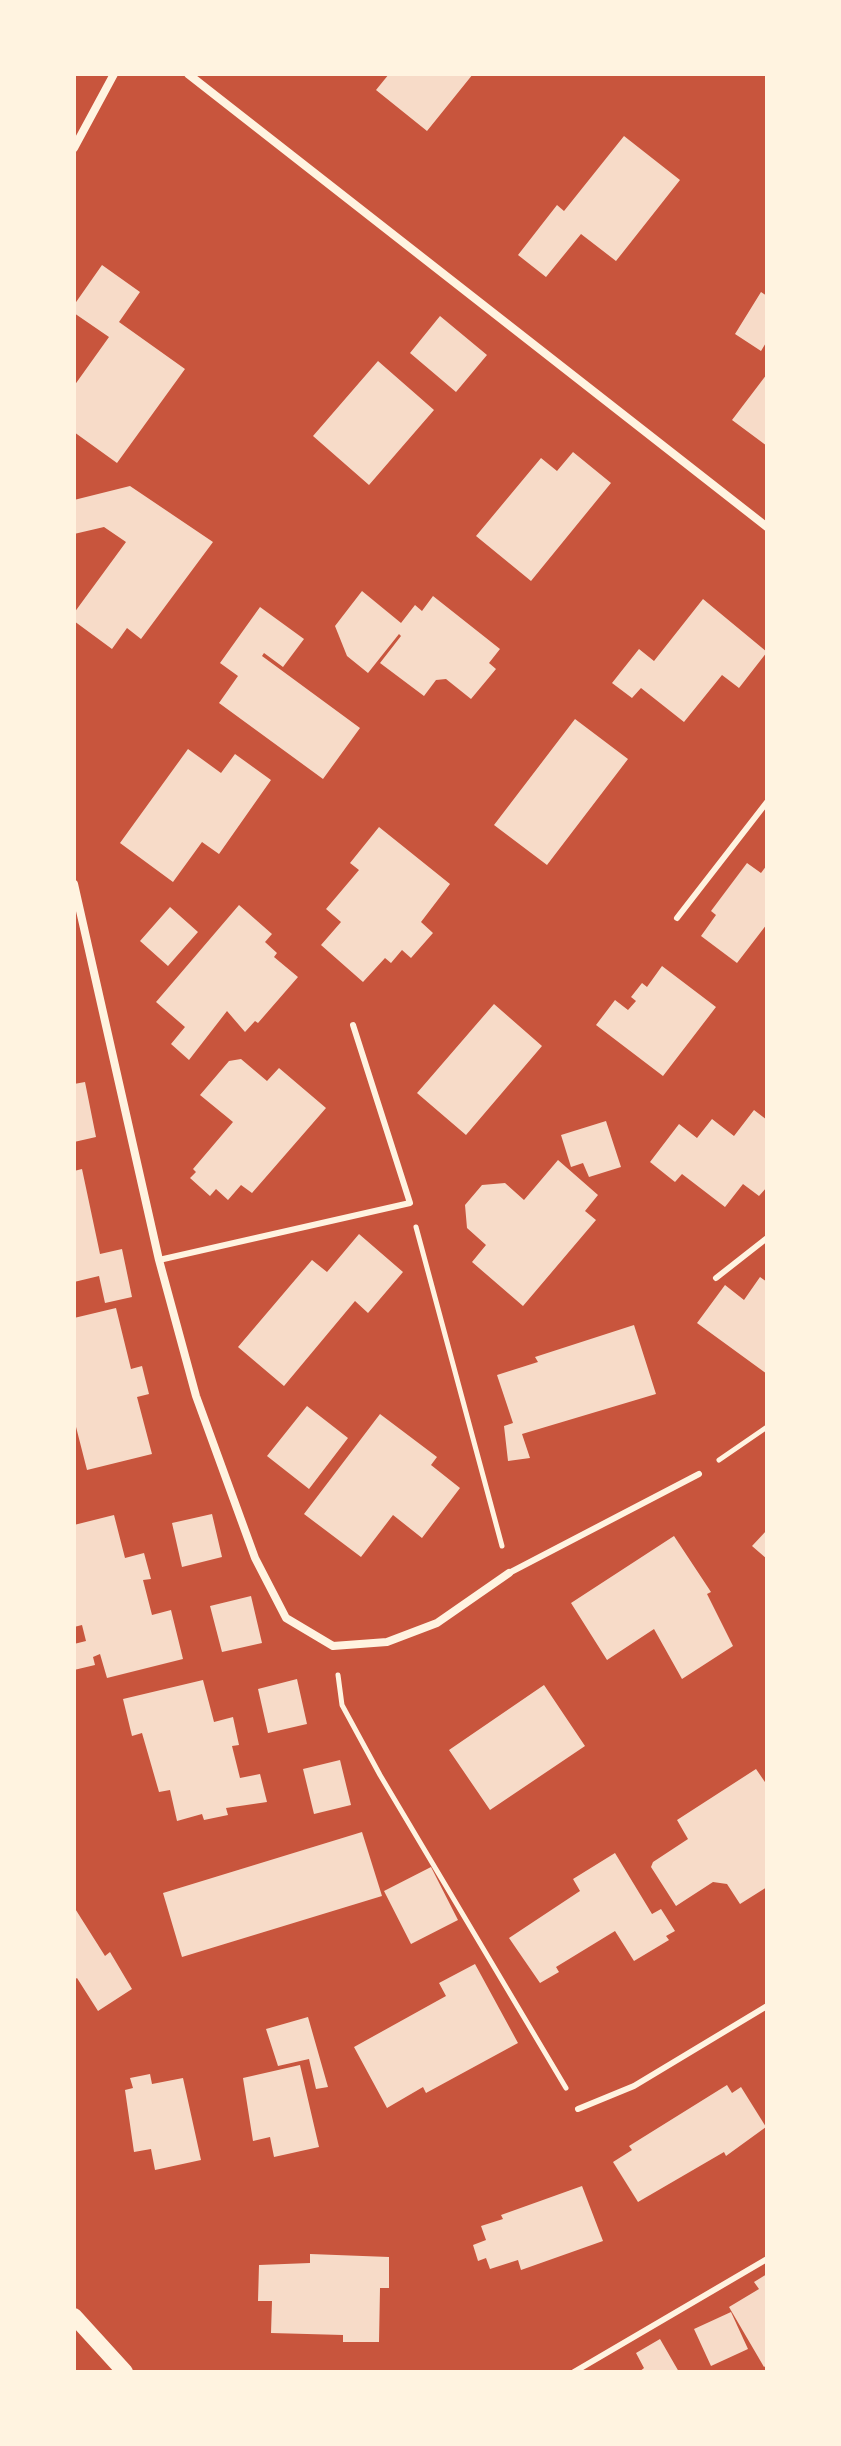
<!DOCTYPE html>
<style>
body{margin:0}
#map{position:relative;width:841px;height:2446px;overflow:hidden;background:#c8553d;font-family:Inter,sans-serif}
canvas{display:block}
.frame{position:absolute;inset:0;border:76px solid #fff3e0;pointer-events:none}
</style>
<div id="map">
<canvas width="841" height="2446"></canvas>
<div class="frame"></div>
</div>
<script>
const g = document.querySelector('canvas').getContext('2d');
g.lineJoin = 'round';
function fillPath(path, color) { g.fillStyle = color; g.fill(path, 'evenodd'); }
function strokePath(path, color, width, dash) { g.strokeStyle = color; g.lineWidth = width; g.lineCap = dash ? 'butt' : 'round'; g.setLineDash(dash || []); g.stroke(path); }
fillPath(new Path2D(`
 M 389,74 L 473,74 L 427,131 L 376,90 Z
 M 624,136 L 680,180 L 616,261 L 581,234 L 546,277 L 518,255 L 557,205 L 564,211 Z
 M 102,265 L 140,292 L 119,322 L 185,369 L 117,463 L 74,432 L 74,386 L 109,337 L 74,313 L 74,305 Z
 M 761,292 L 767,296 L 767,341 L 761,351 L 735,334 Z
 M 440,316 L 487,355 L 456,392 L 410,353 Z
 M 378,361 L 434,410 L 369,485 L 313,436 Z
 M 767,374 L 767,446 L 732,420 Z
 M 573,452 L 611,483 L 531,581 L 476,536 L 541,458 L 557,471 Z
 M 130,486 L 213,542 L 141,639 L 127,628 L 112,649 L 74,621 L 74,613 L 126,542 L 104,527 L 74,534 L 74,500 Z
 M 362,591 L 401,623 L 415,605 L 422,611 L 433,596 L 500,649 L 489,663 L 496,669 L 471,699 L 446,679 L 436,680 L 424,696 L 380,663 L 401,636 L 399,634 L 368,673 L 347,656 L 335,626 Z
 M 703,599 L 767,652 L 739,688 L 722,675 L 684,722 L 641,688 L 632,698 L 612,683 L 639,649 L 654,661 Z
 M 260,607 L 304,639 L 283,667 L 264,653 L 262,656 L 360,728 L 323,779 L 219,703 L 238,676 L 220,663 Z
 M 575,719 L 628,759 L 547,865 L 494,825 Z
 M 188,749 L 221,773 L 235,754 L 271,780 L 219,854 L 202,842 L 173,882 L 120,843 Z
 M 379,827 L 450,884 L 421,922 L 433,933 L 411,958 L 402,950 L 391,963 L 385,958 L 363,982 L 321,945 L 341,922 L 326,909 L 359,870 L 350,863 Z
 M 747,863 L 761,873 L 767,865 L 767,924 L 737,963 L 701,936 L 716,915 L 711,911 Z
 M 239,905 L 272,934 L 265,942 L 277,953 L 274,957 L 298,977 L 258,1023 L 255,1021 L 245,1032 L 227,1011 L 189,1060 L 171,1044 L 185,1027 L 156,1002 Z
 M 170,907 L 198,932 L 168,966 L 140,941 Z
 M 662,966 L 716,1007 L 663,1076 L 596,1025 L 615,1000 L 628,1010 L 636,1001 L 631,997 L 642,983 L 647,987 Z
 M 494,1004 L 542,1046 L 466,1135 L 417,1093 Z
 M 241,1059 L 267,1081 L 279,1068 L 326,1108 L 252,1193 L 241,1185 L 228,1200 L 216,1189 L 210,1196 L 190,1178 L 196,1172 L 193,1169 L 233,1122 L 200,1095 L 229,1061 Z
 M 85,1082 L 96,1137 L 74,1142 L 74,1084 Z
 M 754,1110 L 767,1120 L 767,1187 L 759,1196 L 743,1184 L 725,1207 L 682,1174 L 675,1182 L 650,1162 L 679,1124 L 697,1138 L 712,1119 L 734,1136 Z
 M 606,1121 L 621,1167 L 589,1177 L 583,1163 L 571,1167 L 561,1135 Z
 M 558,1160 L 598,1195 L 585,1211 L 596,1220 L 523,1306 L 472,1262 L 486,1245 L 467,1228 L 465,1205 L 482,1185 L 505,1183 L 524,1200 Z
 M 82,1169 L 100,1254 L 122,1249 L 132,1297 L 105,1303 L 99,1276 L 74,1282 L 74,1171 Z
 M 359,1234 L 403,1272 L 368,1313 L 355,1301 L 284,1386 L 238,1347 L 312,1260 L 327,1272 Z
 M 760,1277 L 767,1282 L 767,1374 L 697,1323 L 725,1285 L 744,1300 Z
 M 116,1308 L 131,1369 L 142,1366 L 149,1394 L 137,1397 L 152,1454 L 87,1470 L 74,1419 L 74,1318 Z
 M 634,1325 L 656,1394 L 522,1434 L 530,1458 L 508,1461 L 504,1426 L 513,1423 L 497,1375 L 538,1362 L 535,1357 Z
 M 307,1406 L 348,1438 L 309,1489 L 267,1456 Z
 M 380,1414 L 437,1457 L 431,1465 L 460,1488 L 422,1538 L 393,1515 L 361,1557 L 304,1514 Z
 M 212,1514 L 222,1557 L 182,1567 L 172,1523 Z
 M 114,1515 L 125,1558 L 144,1553 L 151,1579 L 143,1580 L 152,1615 L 171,1610 L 183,1659 L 107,1678 L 100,1654 L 93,1657 L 95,1665 L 74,1670 L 74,1644 L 86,1641 L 82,1625 L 74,1627 L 74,1525 Z
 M 767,1530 L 767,1559 L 752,1546 Z
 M 674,1536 L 711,1592 L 707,1594 L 733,1646 L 682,1679 L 654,1629 L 607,1660 L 571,1603 Z
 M 251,1596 L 262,1643 L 222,1652 L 210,1606 Z
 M 297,1679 L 307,1724 L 268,1733 L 258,1689 Z
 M 203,1680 L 214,1722 L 233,1717 L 239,1745 L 232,1746 L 240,1778 L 260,1774 L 267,1802 L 226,1808 L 228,1815 L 204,1820 L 202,1814 L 177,1821 L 170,1790 L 159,1792 L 142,1733 L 132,1736 L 123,1699 Z
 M 544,1685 L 585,1746 L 490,1810 L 449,1750 Z
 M 340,1760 L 351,1805 L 314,1814 L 303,1769 Z
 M 756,1769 L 767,1785 L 767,1887 L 740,1904 L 727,1884 L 713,1882 L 676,1906 L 651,1867 L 653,1862 L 688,1839 L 677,1820 Z
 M 362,1832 L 382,1896 L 182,1957 L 163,1893 Z
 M 615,1853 L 652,1914 L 661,1909 L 675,1931 L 666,1936 L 669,1940 L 634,1961 L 615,1931 L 556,1967 L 559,1972 L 540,1983 L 509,1938 L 580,1891 L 573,1879 Z
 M 431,1867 L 458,1920 L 411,1944 L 384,1891 Z
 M 74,1907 L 105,1956 L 110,1952 L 132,1989 L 98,2011 L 77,1978 L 74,1980 Z
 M 475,1964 L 518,2043 L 426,2093 L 423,2087 L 387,2108 L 354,2047 L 446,1996 L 439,1983 Z
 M 308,2017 L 328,2087 L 316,2089 L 309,2059 L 278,2066 L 266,2029 Z
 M 300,2065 L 319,2147 L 274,2157 L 270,2137 L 253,2141 L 243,2078 Z
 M 150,2074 L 152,2084 L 183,2078 L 201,2160 L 155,2170 L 151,2149 L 134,2152 L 125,2090 L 133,2088 L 130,2078 Z
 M 727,2085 L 732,2093 L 741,2087 L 766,2127 L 726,2156 L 724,2152 L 638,2202 L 613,2162 L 632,2150 L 629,2146 Z
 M 582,2186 L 603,2241 L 521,2270 L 518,2260 L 490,2269 L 486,2258 L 478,2261 L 473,2245 L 486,2240 L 481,2226 L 503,2219 L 501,2215 Z
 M 310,2254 L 389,2257 L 389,2288 L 380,2288 L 379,2342 L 343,2342 L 343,2335 L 271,2333 L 272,2301 L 258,2301 L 259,2265 L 310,2263 Z
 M 767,2274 L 767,2365 L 764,2367 L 729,2307 L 759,2289 L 754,2282 Z
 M 731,2312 L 748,2349 L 711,2366 L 694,2329 Z
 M 660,2339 L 679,2372 L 639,2372 L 644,2368 L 636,2353 Z`), '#f7dbc8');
strokePath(new Path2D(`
 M 416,1227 L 502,1546
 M 719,1460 L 767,1427
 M 338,1675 L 342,1705 L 380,1775 L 566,2088`), '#fff3e0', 5);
strokePath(new Path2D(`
 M 677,918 L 767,802
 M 159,1260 L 410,1203 L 353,1025
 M 716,1278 L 767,1238
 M 509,1573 L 699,1474
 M 578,2109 L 634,2086 L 767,2006
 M 574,2372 L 767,2259`), '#fff3e0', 6);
strokePath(new Path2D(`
 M 188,74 L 767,527
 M 74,148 L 114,74
 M 74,884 L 159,1260 L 196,1396 L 255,1558 L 286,1618 L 333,1646 L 387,1642 L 437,1623 L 509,1573`), '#fff3e0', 8);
strokePath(new Path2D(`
 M 74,2316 L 125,2372`), '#fff3e0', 16);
</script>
